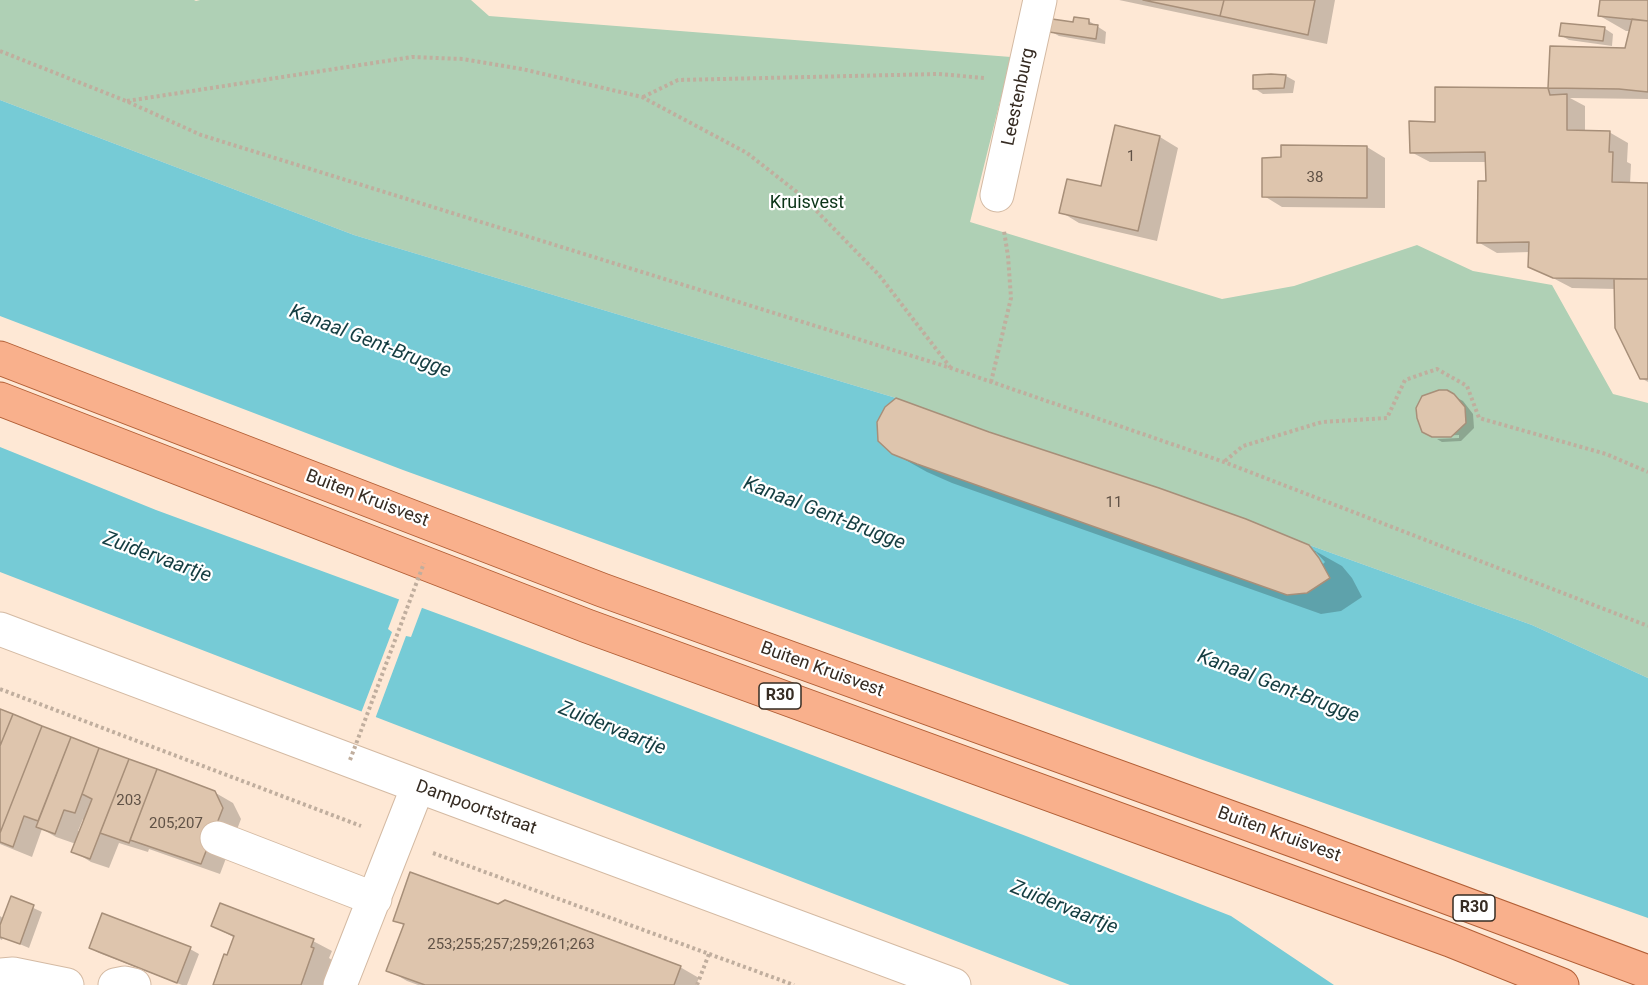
<!DOCTYPE html>
<style>
body{margin:0}
canvas{display:block;background:#fee8d5}
</style>
<canvas width="1648" height="985"></canvas>
<script>
const g = document.querySelector('canvas').getContext('2d');
g.lineJoin = 'round';
function fillPath(path, color) { g.fillStyle = color; g.fill(path, 'evenodd'); }
function strokePath(path, color, width, dash) { g.strokeStyle = color; g.lineWidth = width; g.lineCap = dash ? 'butt' : 'round'; g.setLineDash(dash || []); g.stroke(path); }
function drawText(font, color, halo, rows, align = 'center') {
  g.font = font + ' Roboto,sans-serif'; g.lineWidth = 4.5; g.setLineDash([]); g.textBaseline = 'middle'; g.strokeStyle = halo; g.fillStyle = color; for (const [text, x, y, turn = 0] of rows) {
    g.save(); g.translate(x, y); g.rotate((+turn || 0) * Math.PI / 180); g.textAlign = isNaN(turn) ? turn : align; if (halo) g.strokeText(text, 0, 0); g.fillText(text, 0, 0); g.restore();
  }
}
fillPath(new Path2D(`
 M 0,0 L 194,0 L 196,1 L 200,0 L 471,0 L 489,16 L 1011,57 L 970,222 L 1222,299 L 1294,286 L 1417,245 L 1473,271 L 1552,285 L 1613,394 L 1648,403 L 1648,678 L 1532,625 L 1309,545 L 1246,519 L 1159,488 L 989,432 L 896,398 L 354,235 L 0,100 Z`), '#afd0b5');
fillPath(new Path2D(`
 M 0,100 L 354,235 L 896,398 L 989,432 L 1159,488 L 1246,519 L 1309,545 L 1532,625 L 1648,678 L 1648,918 L 1200,759 L 403,470 L 0,316 Z
 M 0,447 L 156,510 L 474,627 L 1026,836 L 1231,916 L 1334,985 L 1070,985 L 0,572 Z`), '#76cbd6');
fillPath(new Path2D(`
 M 400,597 L 423,605 L 411,637 L 406,636 L 375,719 L 361,713 L 392,632 L 388,629 Z`), '#fee8d5');
fillPath(new Path2D(`
 M 1119,0 L 1335,0 L 1327,44 Z
 M 1601,0 L 1648,0 L 1648,99 L 1570,98 L 1585,106 L 1585,132 L 1609,132 L 1628,143 L 1627,162 L 1631,164 L 1630,184 L 1648,185 L 1648,382 L 1641,378 L 1616,289 L 1572,288 L 1530,266 L 1530,252 L 1497,253 L 1478,242 L 1488,183 L 1487,162 L 1430,162 L 1411,152 L 1436,123 L 1436,88 L 1550,89 L 1551,48 L 1626,49 L 1631,31 L 1626,31 L 1600,16 Z
 M 1089,21 L 1106,32 L 1105,44 L 1059,36 L 1050,31 Z
 M 1604,28 L 1613,34 L 1612,46 L 1569,40 L 1560,35 Z
 M 1254,76 L 1286,76 L 1295,81 L 1293,93 L 1263,94 L 1254,88 Z
 M 1160,137 L 1178,148 L 1157,241 L 1079,223 L 1061,212 L 1102,188 Z
 M 1367,147 L 1385,158 L 1385,208 L 1282,207 L 1264,196 L 1282,158 Z
 M 1446,392 L 1463,401 L 1473,414 L 1474,428 L 1461,441 L 1442,442 L 1437,439 L 1459,438 L 1459,435 L 1432,436 Z
 M 988,434 L 1308,547 L 1342,566 L 1352,578 L 1362,597 L 1341,611 L 1321,614 L 952,483 L 927,472 L 893,453 ZM 1312,552 L 1316,552 L 1325,562 L 1323,564 Z
 M 0,711 L 214,792 L 233,803 L 241,819 L 220,874 L 149,849 L 148,852 L 119,843 L 109,868 L 91,862 L 73,851 L 76,844 L 56,837 L 42,829 L 32,857 L 0,844 ZM 83,819 L 86,820 L 81,832 L 78,831 Z
 M 12,898 L 42,912 L 29,948 L 3,937 L 2,940 L 0,939 L 0,916 L 4,919 Z
 M 221,905 L 313,941 L 332,951 L 329,958 L 332,960 L 323,985 L 214,985 L 235,938 L 213,926 Z
 M 498,906 L 680,967 L 699,978 L 696,985 L 418,985 L 407,981 L 388,970 L 405,926 L 395,920 Z
 M 103,915 L 190,949 L 199,954 L 187,985 L 182,985 L 99,953 L 90,948 Z`), '#0003');
const building = new Path2D(`
 M 1143,0 L 1224,0 L 1220,16 Z
 M 1224,0 L 1315,0 L 1308,35 L 1220,16 Z
 M 1600,0 L 1648,0 L 1648,21 L 1598,16 Z
 M 1074,17 L 1089,19 L 1089,24 L 1098,25 L 1096,39 L 1049,32 L 1052,19 L 1073,22 Z
 M 1632,19 L 1648,21 L 1648,92 L 1619,89 L 1548,88 L 1550,46 L 1625,48 Z
 M 1561,23 L 1605,27 L 1603,41 L 1559,36 Z
 M 1271,74 L 1286,75 L 1284,88 L 1253,89 L 1253,75 Z
 M 1435,87 L 1548,88 L 1550,95 L 1567,94 L 1567,130 L 1610,131 L 1609,152 L 1613,152 L 1612,182 L 1648,183 L 1648,279 L 1553,278 L 1528,267 L 1529,242 L 1477,243 L 1478,181 L 1486,181 L 1485,152 L 1410,153 L 1409,121 L 1435,122 Z
 M 1115,125 L 1160,136 L 1138,231 L 1059,213 L 1067,179 L 1101,186 Z
 M 1281,145 L 1367,146 L 1367,198 L 1262,197 L 1262,158 L 1281,157 Z
 M 1614,279 L 1648,279 L 1648,379 L 1640,379 L 1615,328 Z
 M 1439,390 L 1447,390 L 1454,394 L 1465,407 L 1466,423 L 1451,437 L 1432,437 L 1422,432 L 1417,418 L 1416,408 L 1422,396 Z
 M 896,398 L 989,432 L 1159,488 L 1246,519 L 1309,545 L 1319,558 L 1330,578 L 1307,593 L 1287,595 L 917,464 L 892,454 L 878,441 L 877,422 L 885,407 Z
 M 0,709 L 13,714 L 0,746 Z
 M 13,714 L 42,726 L 0,833 L 0,746 Z
 M 42,726 L 71,737 L 38,821 L 24,816 L 13,847 L 0,842 L 0,833 Z
 M 71,737 L 99,748 L 75,813 L 64,810 L 55,834 L 36,827 Z
 M 99,748 L 129,759 L 90,859 L 71,852 L 92,799 L 82,794 Z
 M 129,759 L 157,769 L 129,843 L 100,833 Z
 M 157,769 L 215,791 L 223,808 L 201,864 L 130,840 Z
 M 410,872 L 498,904 L 505,900 L 681,966 L 674,985 L 425,985 L 386,971 L 404,924 L 393,921 Z
 M 11,896 L 34,905 L 20,944 L 0,937 L 0,925 Z
 M 220,903 L 314,939 L 311,947 L 314,948 L 301,985 L 213,985 L 224,954 L 227,955 L 234,936 L 211,926 Z
 M 102,913 L 191,947 L 177,983 L 89,948 Z`);
fillPath(building, '#dec5ad');
strokePath(building, '#a78f79', 1.5);
const minor = new Path2D(`
 M 997,195 L 1040,0
 M 0,629 L 418,786 L 954,985
 M 217,838 L 375,899
 M 0,975 L 13,974 L 67,985
 M 115,985 L 125,983 L 134,985
 M 340,985 L 418,786`);
const major = new Path2D(`
 M 0,358 L 602,590 L 1301,843 L 1648,972
 M 0,399 L 587,626 L 1450,940 L 1562,985`);
strokePath(minor, '#d4baa3', 35);
strokePath(major, '#b25f36', 35);
strokePath(new Path2D(`
 M 0,51 L 126,101 L 201,135 L 951,368 L 1224,462 L 1648,626
 M 643,97 L 678,80 L 938,74 L 985,78
 M 127,101 L 412,57 L 463,59 L 522,69 L 642,97 L 747,153 L 802,196 L 879,275 L 950,367
 M 991,382 L 1011,298 L 1008,256 L 1004,231
 M 1225,461 L 1243,446 L 1322,422 L 1387,418 L 1405,380 L 1437,369 L 1467,386 L 1479,418 L 1606,454 L 1648,472
 M 0,689 L 361,826
 M 433,853 L 794,985
 M 697,985 L 709,954`), '#c0ae9e', 4, [3, 3]);
strokePath(minor, '#fff', 33);
strokePath(major, '#f9b08c', 33);
strokePath(new Path2D(`
 M 350,760 L 424,563`), '#c0ae9e', 4, [3, 3]);
drawText('15px', '#605246', null, [
 ["1",1131,157],
 ["38",1315,178],
 ["11",1114,503],
 ["203",129,801],
 ["205;207",176,824],
 ["253;255;257;259;261;263",511,945]
]);
for (const [x, y, w] of [
 [780,696,42],
 [1474,908,42]
]) { const box = new Path2D(); box.roundRect(x - w / 2, y - 13, w, 26, 4.5); g.fillStyle = '#fff'; g.fill(box); strokePath(box, '#362c23', 1.5); }
drawText('bold 16px', '#362c23', null, [
 ["R30",780,696],
 ["R30",1474,908]
]);
drawText('18px', '#362c23', '#fff', [
 ["Leestenburg",1019,97,-78],
 ["Buiten Kruisvest",367,499,21],
 ["Buiten Kruisvest",822,670,20],
 ["Dampoortstraat",476,808,20],
 ["Buiten Kruisvest",1279,835,20]
]);
drawText('18px', '#0a3417', '#fff', [
 ["Kruisvest",807,203]
]);
drawText('italic 20px', '#143d41', '#fff', [
 ["Kanaal Gent-Brugge",370,342,21],
 ["Kanaal Gent-Brugge",824,514,21],
 ["Zuidervaartje",157,558,20],
 ["Kanaal Gent-Brugge",1278,687,21],
 ["Zuidervaartje",612,729,22],
 ["Zuidervaartje",1064,908,22]
]);
</script>
